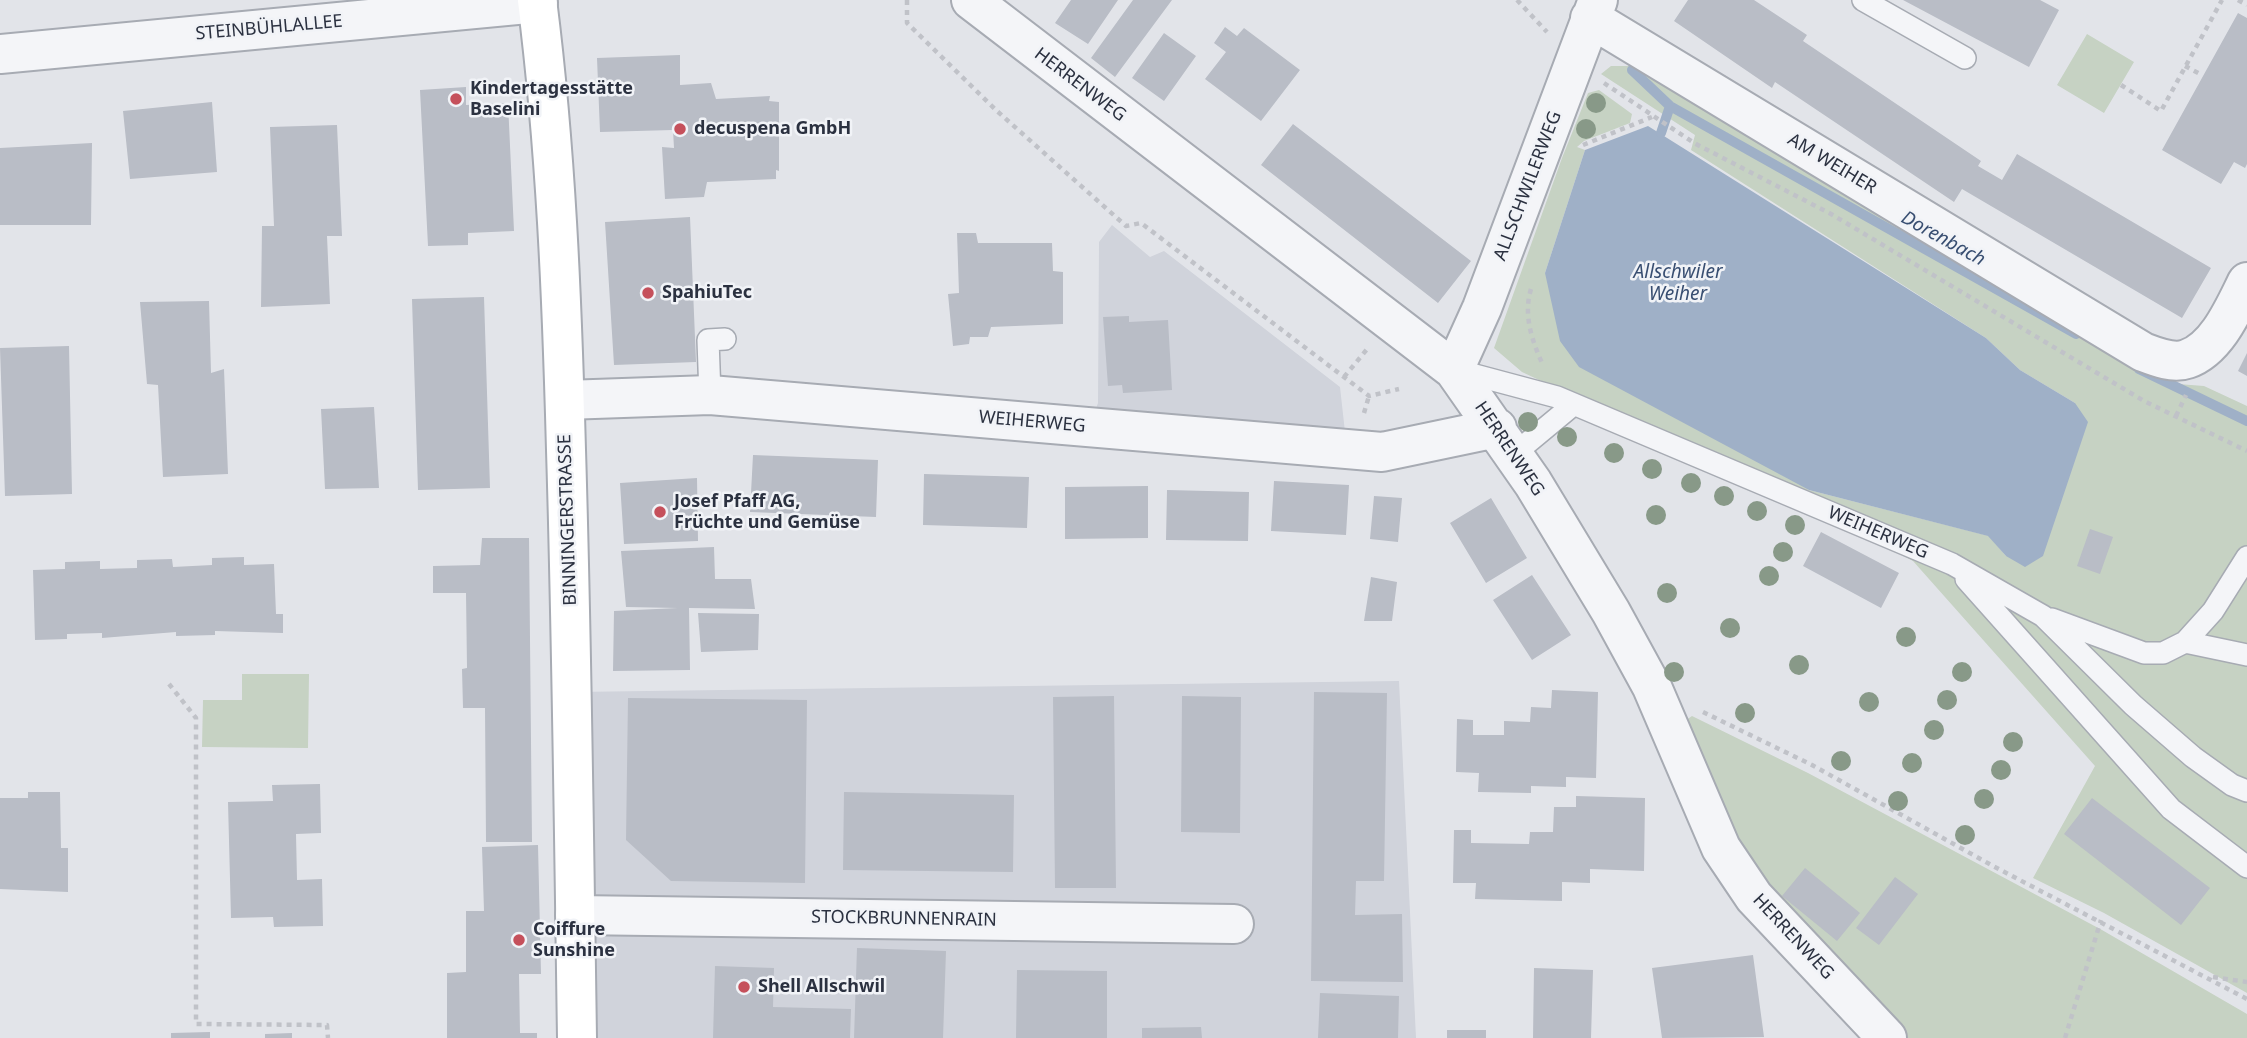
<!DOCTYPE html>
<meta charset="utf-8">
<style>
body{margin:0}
canvas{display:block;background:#e2e4e9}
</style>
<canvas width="2247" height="1038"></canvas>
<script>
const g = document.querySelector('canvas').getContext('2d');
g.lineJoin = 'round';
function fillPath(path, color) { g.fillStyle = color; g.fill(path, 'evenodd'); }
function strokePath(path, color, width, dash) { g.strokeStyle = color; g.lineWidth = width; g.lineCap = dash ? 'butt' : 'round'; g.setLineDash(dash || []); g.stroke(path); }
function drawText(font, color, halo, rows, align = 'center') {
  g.font = font + ' "Noto Sans",sans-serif'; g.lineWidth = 5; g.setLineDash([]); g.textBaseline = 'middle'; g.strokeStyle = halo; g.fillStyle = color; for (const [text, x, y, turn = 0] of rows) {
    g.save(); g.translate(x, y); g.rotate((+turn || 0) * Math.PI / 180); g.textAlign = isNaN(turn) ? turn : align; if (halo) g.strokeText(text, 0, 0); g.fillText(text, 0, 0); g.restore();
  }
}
fillPath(new Path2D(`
 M 1112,225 L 1150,257 L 1164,251 L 1340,387 L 1345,432 L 1094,414 L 1098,403 L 1099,242 Z
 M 1399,681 L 1416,1038 L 577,1038 L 573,692 Z`), '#d0d3db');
fillPath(new Path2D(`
 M 2087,34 L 2134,62 L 2104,113 L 2057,85 Z
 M 1639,59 L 1850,194 L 2178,384 L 2204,386 L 2247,406 L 2247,993 L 2104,913 L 2033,878 L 2095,766 L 1913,561 L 1822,513 L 1522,372 L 1494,348 L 1562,158 L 1588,93 L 1599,90 L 1632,114 L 1630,123 L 1584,141 L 1577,147 L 1585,150 L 1545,273 L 1809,490 L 1989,536 L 2006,556 L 2075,403 L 2020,370 L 1986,338 L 1691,150 L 1695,135 L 1601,74 L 1611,66 L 1631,66 Z
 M 242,674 L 309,674 L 308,748 L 202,747 L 203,700 L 242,700 Z
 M 1692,716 L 1808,773 L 2102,930 L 2247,1014 L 2247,1038 L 1907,1038 L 1771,898 L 1734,841 L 1682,723 Z`), '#c6d2c3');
fillPath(new Path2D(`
 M 1648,126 L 1986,338 L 2020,370 L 2075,403 L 2088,422 L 2043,556 L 2025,567 L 2006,556 L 1988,536 L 1809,490 L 1579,367 L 1560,341 L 1545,273 L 1585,150 Z`), '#9fb0c7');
strokePath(new Path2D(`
 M 1632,70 L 1670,106 L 2076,334
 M 1661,133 L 1670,106
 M 2139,369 L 2247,421`), '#9fb0c7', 10);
fillPath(new Path2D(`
 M 1071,0 L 1118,0 L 1088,44 L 1055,23 Z
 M 1133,0 L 1172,0 L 1115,77 L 1091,58 Z
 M 1688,0 L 1754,0 L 1807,35 L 1803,41 L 1981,161 L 1978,166 L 2002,180 L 2017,154 L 2211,268 L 2182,318 L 1962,189 L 1954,202 L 1775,82 L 1772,88 L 1674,21 Z
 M 1903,0 L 2040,0 L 2059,10 L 2029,67 Z
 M 2238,13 L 2247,18 L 2247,164 L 2245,168 L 2234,162 L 2221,184 L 2162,150 Z
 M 1225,27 L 1237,36 L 1244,28 L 1300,70 L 1261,121 L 1205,79 L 1226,52 L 1214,43 Z
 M 1164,33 L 1196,56 L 1164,101 L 1132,78 Z
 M 680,55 L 680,85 L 711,83 L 716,99 L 770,96 L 769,101 L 779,102 L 779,171 L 776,170 L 776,179 L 707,182 L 704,197 L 665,199 L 662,147 L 674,148 L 673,130 L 600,132 L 597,58 Z
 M 466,87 L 466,105 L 508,103 L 514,231 L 468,233 L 468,245 L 428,246 L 420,90 Z
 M 212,102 L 217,172 L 130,179 L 123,111 Z
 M 1293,124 L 1471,261 L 1438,303 L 1261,165 Z
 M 337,125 L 342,236 L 327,236 L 330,304 L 261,307 L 262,226 L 274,226 L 270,127 Z
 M 92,143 L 91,225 L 0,225 L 0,148 Z
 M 690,217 L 696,362 L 614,365 L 605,222 Z
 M 957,233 L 976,233 L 978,243 L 1052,243 L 1053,271 L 1063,272 L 1063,324 L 991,327 L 988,337 L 970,337 L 969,344 L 953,346 L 948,294 L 959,293 Z
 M 484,297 L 490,488 L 418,490 L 412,299 Z
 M 209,301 L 211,373 L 224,369 L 228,474 L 163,477 L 158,385 L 147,384 L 140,302 Z
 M 1129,316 L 1129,322 L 1168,320 L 1172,390 L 1123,393 L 1122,385 L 1108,386 L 1103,317 Z
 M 69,346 L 72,494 L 5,496 L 0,348 Z
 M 2247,353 L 2247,376 L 2238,371 Z
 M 374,407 L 379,488 L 325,489 L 321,409 Z
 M 753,455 L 878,460 L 876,517 L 750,512 Z
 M 924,474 L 1029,477 L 1027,528 L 923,525 Z
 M 697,478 L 698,541 L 624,544 L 620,483 Z
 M 1274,481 L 1349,485 L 1346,535 L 1271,531 Z
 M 1148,486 L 1148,538 L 1065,539 L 1065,487 Z
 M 1167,490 L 1249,492 L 1248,541 L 1166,540 Z
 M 1374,496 L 1402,498 L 1398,542 L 1370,539 Z
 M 1491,498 L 1527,558 L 1486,583 L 1450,523 Z
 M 2090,529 L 2113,537 L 2100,574 L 2077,566 Z
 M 1821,532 L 1899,573 L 1881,608 L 1803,566 Z
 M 482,538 L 529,538 L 532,842 L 486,842 L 485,708 L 463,708 L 462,669 L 467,668 L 466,593 L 433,593 L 433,566 L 480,565 Z
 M 714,547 L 715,579 L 751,579 L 755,609 L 689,608 L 690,670 L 613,671 L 614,611 L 678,608 L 626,607 L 621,551 Z
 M 244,557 L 244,565 L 274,564 L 276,614 L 283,614 L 283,633 L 215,631 L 215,635 L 176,636 L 176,632 L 102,638 L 102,633 L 67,634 L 67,639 L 35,640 L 33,570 L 65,569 L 65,562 L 100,561 L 100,569 L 137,568 L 137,560 L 172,559 L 173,567 L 212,565 L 212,558 Z
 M 1532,575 L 1571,635 L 1532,660 L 1493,600 Z
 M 1371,577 L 1397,582 L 1392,621 L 1364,621 Z
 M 698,613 L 759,614 L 758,650 L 701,652 Z
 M 1552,690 L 1598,692 L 1596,778 L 1566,777 L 1566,787 L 1531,786 L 1531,793 L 1478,792 L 1479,773 L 1456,772 L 1457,719 L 1473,720 L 1473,735 L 1504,735 L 1504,721 L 1530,722 L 1531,707 L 1551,708 Z
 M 1314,692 L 1387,693 L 1384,881 L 1356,881 L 1355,915 L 1402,914 L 1403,982 L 1311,981 Z
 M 1114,696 L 1116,888 L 1055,888 L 1053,697 Z
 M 1182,696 L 1241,697 L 1240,833 L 1181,832 Z
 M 628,698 L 807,700 L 805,883 L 671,881 L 626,840 Z
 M 320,784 L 321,833 L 296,834 L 297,880 L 322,879 L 323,926 L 274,927 L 273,917 L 231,918 L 228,802 L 273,801 L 272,785 Z
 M 28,792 L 60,792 L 61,848 L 68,848 L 68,892 L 0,889 L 0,798 L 28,798 Z
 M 844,792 L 1014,795 L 1013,872 L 843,870 Z
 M 1576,796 L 1645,798 L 1644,871 L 1590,869 L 1590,883 L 1562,882 L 1562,901 L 1475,899 L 1476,883 L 1453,883 L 1454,830 L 1471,830 L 1471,843 L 1529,844 L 1530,832 L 1553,832 L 1554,807 L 1576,807 Z
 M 2092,798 L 2210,888 L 2181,925 L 2064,834 Z
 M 538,845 L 541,974 L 519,974 L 520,1033 L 537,1033 L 537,1038 L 447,1038 L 447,973 L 466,972 L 466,911 L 484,911 L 482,847 Z
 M 1805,868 L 1860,913 L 1837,941 L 1782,896 Z
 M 1895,877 L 1918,894 L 1879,945 L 1856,928 Z
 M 857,948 L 946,951 L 943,1038 L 854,1038 Z
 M 1753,955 L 1764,1037 L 1662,1038 L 1652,968 Z
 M 715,966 L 774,968 L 773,1007 L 851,1009 L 850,1038 L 713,1038 Z
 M 1534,968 L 1593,970 L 1591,1038 L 1533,1038 Z
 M 1017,970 L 1107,971 L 1107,1038 L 1016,1038 Z
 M 1320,993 L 1399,996 L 1398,1038 L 1318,1038 Z
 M 1201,1027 L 1202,1038 L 1142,1038 L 1142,1028 Z
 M 1447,1030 L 1486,1030 L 1486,1038 L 1447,1038 Z
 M 210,1032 L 210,1038 L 171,1038 L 171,1033 Z
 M 292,1033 L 292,1038 L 265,1038 L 265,1034 Z`), '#b9bdc6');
const lane = new Path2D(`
 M 1863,0 L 1965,58
 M 1456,370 L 1557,397 L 1952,564 L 2043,616 L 2133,705 L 2193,757 L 2232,785 L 2247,791
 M 710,395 L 708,340 L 725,339
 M 1514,454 L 1573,405
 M 1966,579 L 2171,809 L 2247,867
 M 2052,619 L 2144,653 L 2163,653 L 2185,642 L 2213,611 L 2247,557
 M 2185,642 L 2247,655`);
const street = new Path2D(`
 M 971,0 L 1454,370 L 1533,483 L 1611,612 L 1652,687 L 1721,848 L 1754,897 L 1887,1038
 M 1590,18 L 2143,352 C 2156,357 2173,364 2187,359 C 2217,349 2234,308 2247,282
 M 0,54 L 538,3
 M 1454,370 L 1482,308 L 1598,0
 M 565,400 L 710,395 L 1382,452 L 1497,428
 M 575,915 L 1234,924`);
const secondary = new Path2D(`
 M 537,0 C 556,149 562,299 566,450 C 572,646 574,842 577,1038`);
strokePath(lane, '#a7abb3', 24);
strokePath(street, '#a7abb3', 42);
strokePath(secondary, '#a7abb3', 42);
strokePath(new Path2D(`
 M 907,0 L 907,23 L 997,111 L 1126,226 L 1141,223 L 1369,396 L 1399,389
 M 1517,0 L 1547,32
 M 2238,0 L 2247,5
 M 2185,66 L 2200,74
 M 1604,83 L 1694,143 L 1831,214 L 2144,401 L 2247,451
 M 2121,85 L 2161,111 L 2222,0
 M 1583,145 L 1652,117
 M 1531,289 C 1523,315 1532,341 1543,365
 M 1344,377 L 1368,348
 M 1364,413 L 1369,396
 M 2176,416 L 2186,395
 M 169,684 L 196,718 L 196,1024 L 327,1025 L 328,1038
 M 1703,712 L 1812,765 L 1993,866 L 2247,999
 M 2213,977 L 2247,982
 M 2065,1038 L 2101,920`), '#c0c2c8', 4.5, [5, 5]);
strokePath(lane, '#f4f5f8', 21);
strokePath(street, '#f4f5f8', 38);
strokePath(secondary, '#fff', 38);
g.fillStyle = '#898';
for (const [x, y] of [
 [1596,103],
 [1586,129],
 [1528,422],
 [1567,437],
 [1614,453],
 [1652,469],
 [1691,483],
 [1724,496],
 [1757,511],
 [1656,515],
 [1795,525],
 [1783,552],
 [1769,576],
 [1667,593],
 [1730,628],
 [1906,637],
 [1799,665],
 [1674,672],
 [1962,672],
 [1947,700],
 [1869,702],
 [1745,713],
 [1934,730],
 [2013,742],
 [1841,761],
 [1912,763],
 [2001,770],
 [1984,799],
 [1898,801],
 [1965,835]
]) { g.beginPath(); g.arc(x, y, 10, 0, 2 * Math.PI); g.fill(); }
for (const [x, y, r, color] of [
 [456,99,7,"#c5505b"],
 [680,129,7,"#c5505b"],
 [648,293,7,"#c5505b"],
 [660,512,7,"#c5505b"],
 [519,940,7,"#c5505b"],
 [744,987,7,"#c5505b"]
]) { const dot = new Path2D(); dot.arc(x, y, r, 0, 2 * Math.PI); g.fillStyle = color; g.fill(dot); strokePath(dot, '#f1f3f7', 2.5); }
drawText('18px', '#2b3140', '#f1f3f7', [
 ["STEINBÜHLALLEE",269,28,-5],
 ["HERRENWEG",1080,85,37],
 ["AM WEIHER",1832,164,31],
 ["ALLSCHWILERWEG",1528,186,-69],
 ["WEIHERWEG",1032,422,5],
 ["HERRENWEG",1509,449,56],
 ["BINNINGERSTRASSE",568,520,-92],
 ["WEIHERWEG",1878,533,23],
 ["STOCKBRUNNENRAIN",904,919,1],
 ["HERRENWEG",1793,937,47]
]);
drawText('bold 18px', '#2b3140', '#f1f3f7', [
 ["Kindertagesstätte",470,89],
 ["Baselini",470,110],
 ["decuspena GmbH",694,129],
 ["SpahiuTec",662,293],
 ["Josef Pfaff AG,",674,502],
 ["Früchte und Gemüse",674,523],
 ["Coiffure",533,930],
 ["Sunshine",533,951],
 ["Shell Allschwil",758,987]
], 'left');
drawText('italic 19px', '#384e71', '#f1f3f7', [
 ["Dorenbach",1943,239,29],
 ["Allschwiler",1678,273],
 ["Weiher",1678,295]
]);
</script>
